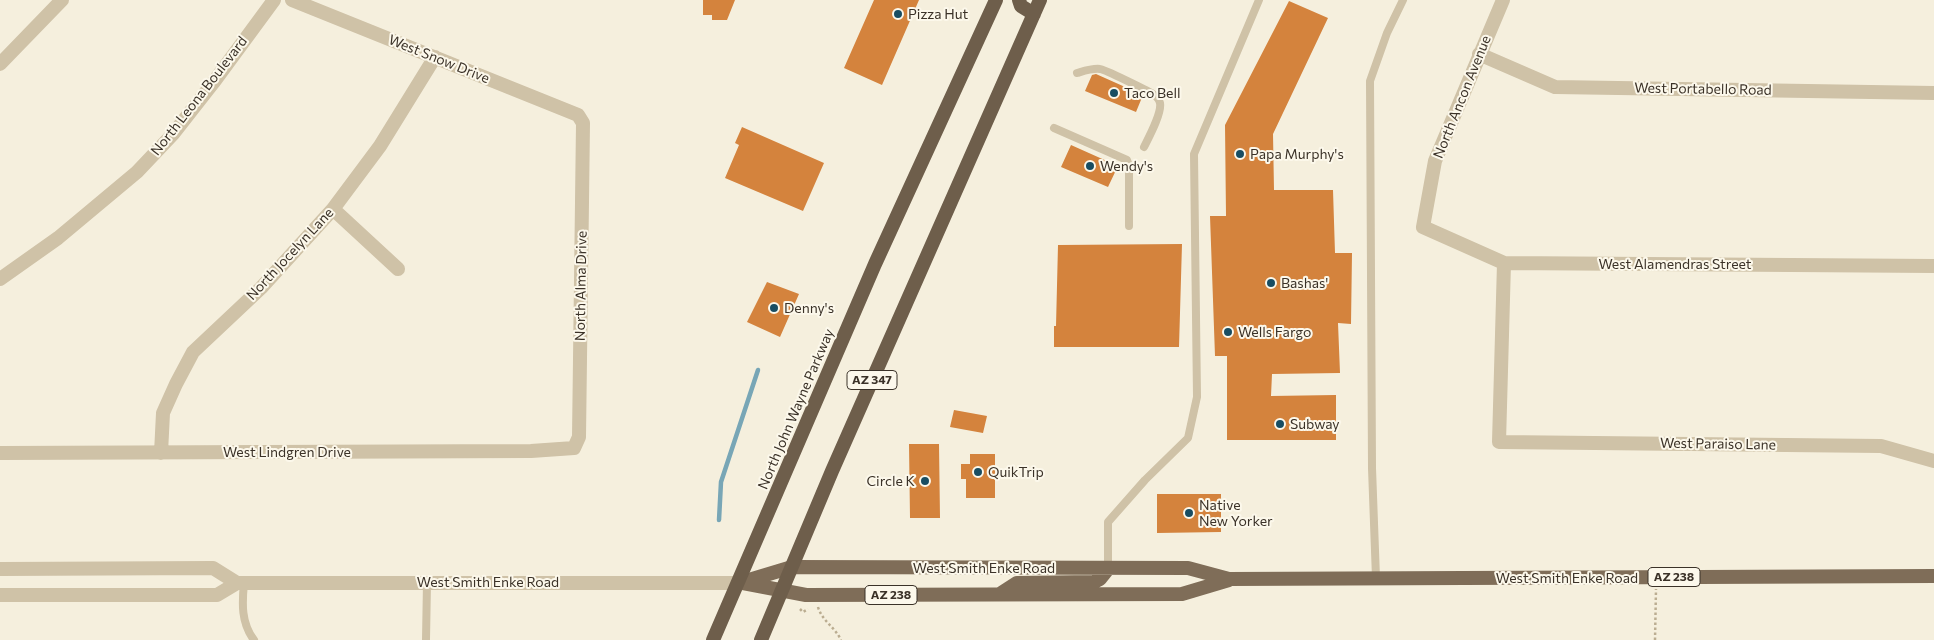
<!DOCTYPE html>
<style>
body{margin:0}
canvas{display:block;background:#f5efdd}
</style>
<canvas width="1934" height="640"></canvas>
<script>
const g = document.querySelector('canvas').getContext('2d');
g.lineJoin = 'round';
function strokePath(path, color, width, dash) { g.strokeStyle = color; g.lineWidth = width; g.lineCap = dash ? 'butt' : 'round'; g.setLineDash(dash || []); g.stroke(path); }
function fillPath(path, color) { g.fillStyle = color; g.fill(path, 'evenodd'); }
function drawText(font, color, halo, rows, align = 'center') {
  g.font = font + ' Commissioner,sans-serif'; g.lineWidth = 4; g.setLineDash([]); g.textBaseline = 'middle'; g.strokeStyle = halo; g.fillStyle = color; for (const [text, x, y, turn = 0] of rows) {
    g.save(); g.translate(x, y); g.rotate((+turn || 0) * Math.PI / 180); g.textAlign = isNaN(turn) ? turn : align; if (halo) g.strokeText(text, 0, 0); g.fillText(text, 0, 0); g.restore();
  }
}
strokePath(new Path2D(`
 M 719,520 L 721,482 L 758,370`), '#78a6b6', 4.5);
fillPath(new Path2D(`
 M 703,0 L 735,0 L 727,20 L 712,20 L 712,15 L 703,15 Z
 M 874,0 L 919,0 L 882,85 L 844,68 Z
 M 1289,1 L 1328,18 L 1273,134 L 1274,190 L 1333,190 L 1335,253 L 1352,253 L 1351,324 L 1338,323 L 1340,373 L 1272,374 L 1271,396 L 1336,395 L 1336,440 L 1227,440 L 1227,356 L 1215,356 L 1210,216 L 1226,216 L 1225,125 Z
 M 1096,74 L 1143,95 L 1136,112 L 1085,91 L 1092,75 Z
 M 742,127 L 824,163 L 803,211 L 725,178 L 739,145 L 735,143 Z
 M 1071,145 L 1118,166 L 1108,187 L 1061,167 Z
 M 1182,244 L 1179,347 L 1054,347 L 1054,326 L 1056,326 L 1058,245 Z
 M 767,282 L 799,294 L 780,337 L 747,322 Z
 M 954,410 L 987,416 L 983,433 L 950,427 Z
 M 909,444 L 939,444 L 940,518 L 910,518 Z
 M 970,454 L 995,454 L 995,498 L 966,498 L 966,479 L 961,479 L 961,464 L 970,464 Z
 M 1157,494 L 1221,494 L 1221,532 L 1157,533 Z`), '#d4833d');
strokePath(new Path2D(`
 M 818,607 C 822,621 835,627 841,640
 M 800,609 L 803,612 L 808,609
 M 1655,640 L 1656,589`), '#bbad91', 2.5, [2.5, 2.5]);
strokePath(new Path2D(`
 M 1077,73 C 1084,71 1093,68 1100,69 C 1104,69 1148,91 1153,94 C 1156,96 1159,99 1160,103 C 1162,113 1149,137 1144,147
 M 1054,128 L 1127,160 L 1129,166 L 1129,226
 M 1108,569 L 1108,522 L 1145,480 L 1188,438 L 1197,397 L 1194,154 L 1259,0
 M 1376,578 L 1372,468 L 1370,81 L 1387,33 L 1403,0
 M 244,583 C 242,603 241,623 254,640
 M 426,640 L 427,582`), '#cfc2a7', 8);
strokePath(new Path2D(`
 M 1503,0 L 1435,161 L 1423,227 L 1504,263 L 1934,266
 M 1479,54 L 1555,87 L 1934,93
 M 0,64 L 62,0
 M 333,209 L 398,269
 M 1504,263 L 1499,442 L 1881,446 L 1934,461
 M 0,279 L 58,238 L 137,172 L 173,134 L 213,83 L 274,0
 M 0,453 L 531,451 L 574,448 L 579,437 L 583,123 L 578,115 L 292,0
 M 161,453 L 163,413 L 176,384 L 193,352 L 261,288 L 333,209 L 380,146 L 435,57`), '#cfc2a7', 14);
strokePath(new Path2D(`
 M 0,569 L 213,568 L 237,583
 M 0,595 L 217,595 L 237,583 L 739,583`), '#cfc2a7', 14);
strokePath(new Path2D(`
 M 739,583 L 792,567 L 1188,568 L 1229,579 L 1934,576
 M 743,583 L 806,595 L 1182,594 L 1229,580
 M 1000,594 L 1017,583 L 1094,582 L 1100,579 L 1108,569`), '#7f6d58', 14);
strokePath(new Path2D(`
 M 1019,0 L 1021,6 L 1034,14
 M 713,640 L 875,264 L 996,0
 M 761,640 L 832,471 L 1040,0`), '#6e5e4b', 14);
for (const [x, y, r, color] of [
 [898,14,5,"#184d62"],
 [1114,93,5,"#184d62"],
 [1240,154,5,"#184d62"],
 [1090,166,5,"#184d62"],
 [1271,283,5,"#184d62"],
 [774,308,5,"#184d62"],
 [1228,332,5,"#184d62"],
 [1280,424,5,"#184d62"],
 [978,472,5,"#184d62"],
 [925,481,5,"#184d62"],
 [1189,513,5,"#184d62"]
]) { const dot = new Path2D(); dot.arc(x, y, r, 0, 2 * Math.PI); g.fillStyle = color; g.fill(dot); strokePath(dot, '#fcf8eb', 2); }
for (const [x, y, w] of [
 [872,380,50],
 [1674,577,52],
 [891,595,52]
]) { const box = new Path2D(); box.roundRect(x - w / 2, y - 9.5, w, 19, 4); g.fillStyle = '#fcf8eb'; g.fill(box); strokePath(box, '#3b3228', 1); }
drawText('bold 12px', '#3b3228', null, [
 ["AZ 347",872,380],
 ["AZ 238",1674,577],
 ["AZ 238",891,595]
]);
drawText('14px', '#3b3228', '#fcf8eb', [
 ["Pizza Hut",908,14],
 ["Taco Bell",1124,93],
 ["Papa Murphy's",1250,154],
 ["Wendy's",1100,166],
 ["Bashas'",1281,283],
 ["Denny's",784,308],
 ["Wells Fargo",1238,332],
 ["Subway",1290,424],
 ["QuikTrip",988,472],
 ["Circle K",915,481,"right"],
 ["Native",1199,505],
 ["New Yorker",1199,521]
], 'left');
drawText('14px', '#3b3228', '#fcf8eb', [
 ["West Snow Drive",439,59,22],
 ["West Portabello Road",1703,89,1],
 ["North Leona Boulevard",199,96,-52],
 ["North Ancon Avenue",1462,97,-68],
 ["North Jocelyn Lane",290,254,-47],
 ["West Alamendras Street",1675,264],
 ["North Alma Drive",581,286,-89],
 ["North John Wayne Parkway",796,409,-67],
 ["West Paraiso Lane",1718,444,1],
 ["West Lindgren Drive",287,452],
 ["West Smith Enke Road",984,568],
 ["West Smith Enke Road",1567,578],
 ["West Smith Enke Road",488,582]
]);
</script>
